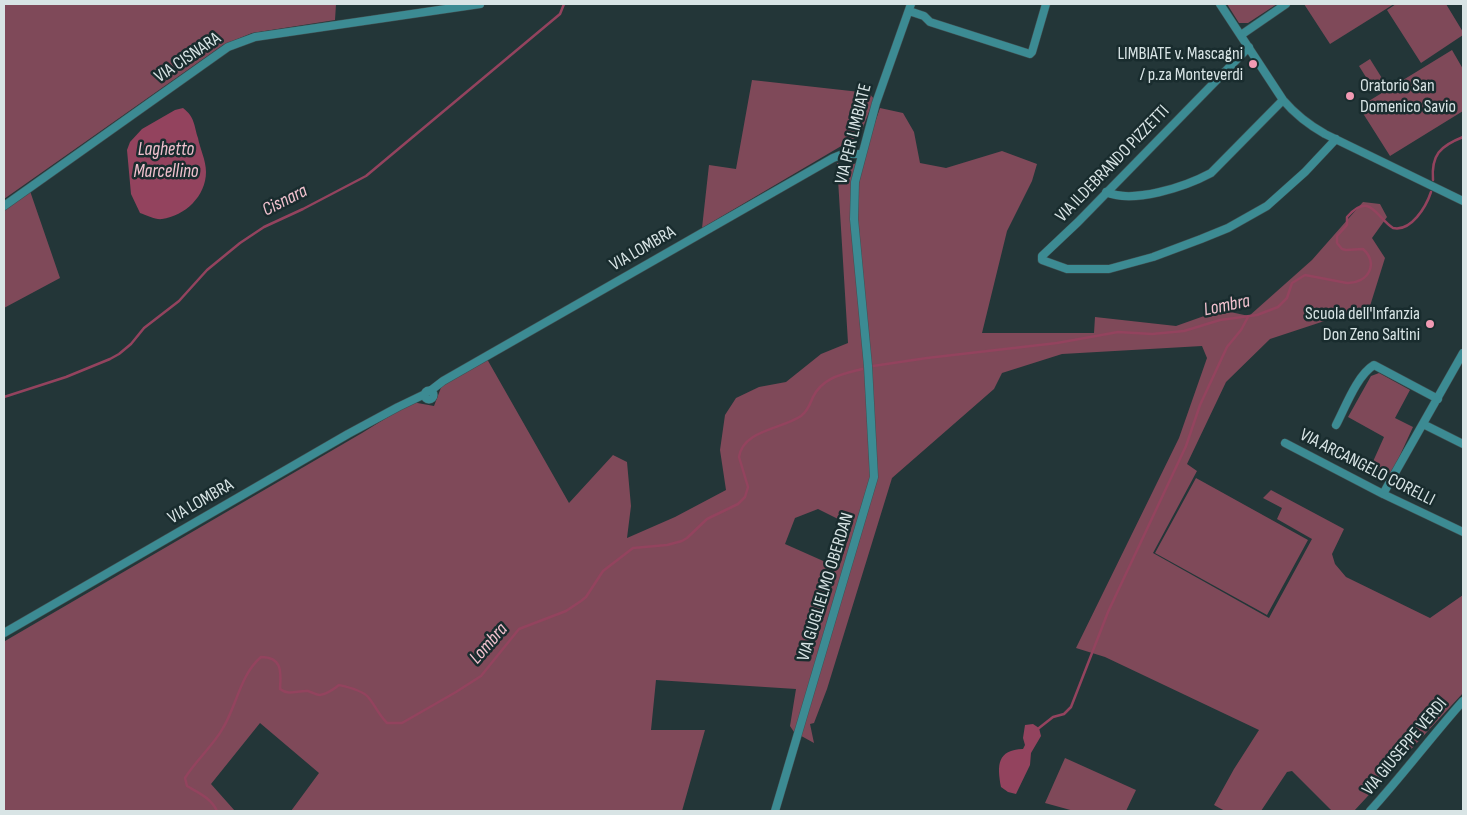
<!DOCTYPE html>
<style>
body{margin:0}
#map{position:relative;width:1467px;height:815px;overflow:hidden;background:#233638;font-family:"Sofia Sans Condensed",sans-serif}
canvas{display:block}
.frame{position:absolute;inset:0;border:5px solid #d8e4e5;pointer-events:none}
</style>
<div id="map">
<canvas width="1467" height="815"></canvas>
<div class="frame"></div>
</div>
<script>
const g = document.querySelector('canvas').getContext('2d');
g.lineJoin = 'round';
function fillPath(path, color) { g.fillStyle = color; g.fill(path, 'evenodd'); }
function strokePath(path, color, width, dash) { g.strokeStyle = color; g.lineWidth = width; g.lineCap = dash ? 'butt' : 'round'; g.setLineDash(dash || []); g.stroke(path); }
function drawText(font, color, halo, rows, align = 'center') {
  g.font = font + ' "Sofia Sans Condensed",sans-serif'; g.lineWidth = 5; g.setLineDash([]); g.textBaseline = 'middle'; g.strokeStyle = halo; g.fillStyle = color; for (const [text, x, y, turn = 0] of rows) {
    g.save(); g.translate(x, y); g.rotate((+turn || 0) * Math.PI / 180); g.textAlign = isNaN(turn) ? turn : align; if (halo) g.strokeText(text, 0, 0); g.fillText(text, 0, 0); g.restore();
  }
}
fillPath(new Path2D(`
 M 4,4 L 336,4 L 335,20 L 252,33 L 223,45 L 4,199 Z
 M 1227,4 L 1277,4 L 1248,23 L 1239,23 Z
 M 1304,4 L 1394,4 L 1330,44 Z
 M 1396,4 L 1446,4 L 1463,32 L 1463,35 L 1421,63 L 1387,10 Z
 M 1452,50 L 1463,69 L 1463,111 L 1390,156 L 1359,107 Z
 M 1370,59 L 1385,83 L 1374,90 L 1359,66 Z
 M 752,80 L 869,93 L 874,99 L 860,135 L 702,228 L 709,165 L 736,169 Z
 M 880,108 L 903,113 L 914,132 L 920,163 L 946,168 L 1002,151 L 1037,164 L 1032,181 L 1007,231 L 982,333 L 1094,333 L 1095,317 L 1176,326 L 1221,310 L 1249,316 L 1312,260 L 1363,202 L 1380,204 L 1387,217 L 1372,238 L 1385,258 L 1370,306 L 1270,339 L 1226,382 L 1187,464 L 1197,471 L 1153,553 L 1269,618 L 1312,539 L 1277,519 L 1282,508 L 1263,498 L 1271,490 L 1344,529 L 1332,554 L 1335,564 L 1346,577 L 1430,618 L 1463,595 L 1463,693 L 1354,811 L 1332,811 L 1292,771 L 1287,772 L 1261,811 L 1225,811 L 1214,805 L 1234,769 L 1259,730 L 1105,657 L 1076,648 L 1179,438 L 1207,358 L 1202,346 L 1062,354 L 1002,373 L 994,389 L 892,478 L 827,689 L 814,723 L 810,724 L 814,743 L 794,732 L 790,726 L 796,689 L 656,680 L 651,730 L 705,730 L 682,811 L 291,811 L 319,773 L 260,723 L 211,784 L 235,811 L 4,811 L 4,640 L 5,641 L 362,433 L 412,402 L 434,406 L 442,385 L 487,359 L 569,503 L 613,455 L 627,462 L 631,506 L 627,538 L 675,517 L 726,490 L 720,450 L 725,415 L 736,398 L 759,387 L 786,382 L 821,354 L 848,343 L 837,163 L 848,167 L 862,160 ZM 818,509 L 852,526 L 839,568 L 785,544 L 795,518 Z
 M 30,191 L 60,278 L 4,308 L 4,211 Z
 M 1379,373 L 1410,390 L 1395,418 L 1413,427 L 1390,477 L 1371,466 L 1384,437 L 1348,417 L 1371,376 Z
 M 1196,478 L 1308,540 L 1267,615 L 1155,553 Z
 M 1065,758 L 1136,790 L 1126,811 L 1074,811 L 1045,803 Z`), '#7f4959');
fillPath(new Path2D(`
 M 183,108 C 195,117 194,126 198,138 C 200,149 206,160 206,172 C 206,196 185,216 162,219 C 156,220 146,215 140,213 L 131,194 L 127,150 L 130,142 L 142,129 L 175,110 Z
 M 1033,724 L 1039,728 L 1041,736 L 1031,753 L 1030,765 L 1016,794 L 1008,792 L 1001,787 C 997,765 997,750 1023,749 L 1025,745 L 1023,738 L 1025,725 Z`), '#93435e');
strokePath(new Path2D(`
 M 1433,180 C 1431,155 1440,146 1463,137
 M 873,366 L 927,358 L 1057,343 L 1118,332 L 1152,334 L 1184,331 L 1220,320 L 1257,315 L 1278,307 L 1287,298 L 1292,283 L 1305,275 L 1347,283 C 1367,284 1380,264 1363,249 L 1346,250 L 1342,249 L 1337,243 L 1337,236 L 1347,225 L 1347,217 C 1370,191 1376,217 1393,228 C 1411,232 1426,207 1431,192
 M 4,397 L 66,377 L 110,359 L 119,354 L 131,344 L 144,328 L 179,301 L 207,270 L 240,243 L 264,227 L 303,209 L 366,176 L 560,14 L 564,4
 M 1039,728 L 1053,717 L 1064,714 L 1071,707 L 1108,612 L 1186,446 L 1200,405 L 1227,347 L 1241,330 L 1248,317
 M 217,811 C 211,798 199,793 187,786 L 185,778 C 196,760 213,746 223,728 C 237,705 240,675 261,657 C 283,657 281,673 280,689 C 289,696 298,690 308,691 C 312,692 316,695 320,695 C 327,694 334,689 339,685 C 348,687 362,690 368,697 C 375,705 378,714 387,723 L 402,723 L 456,692 L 481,676 L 519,629 L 566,611 L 581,601 L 586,597 L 603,571 L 633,548 L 667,545 L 682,541 L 687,538 L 707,519 L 738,504 L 745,497 L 748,487 L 739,457 C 743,430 782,429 801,416 C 808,411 810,404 813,397 C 823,377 843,374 862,369`), '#93435e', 2.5);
const minor = new Path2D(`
 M 1220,4 L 1283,100 C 1295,114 1309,125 1325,134 L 1463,201
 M 909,11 L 924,16 L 930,22 L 1030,54 L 1032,52 L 1046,4
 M 1241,35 L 1286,4
 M 1249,47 L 1078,222 L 1042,256 L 1042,260 L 1067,269 L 1109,269 L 1153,257 L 1201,239 L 1228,228 L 1267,206 L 1305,172 L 1336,139
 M 1106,192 C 1133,204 1185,187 1211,173 L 1283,100
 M 4,206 L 228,47 L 255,37 L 480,4
 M424.5 395a4.5 4.5 0 1 1 9 0a4.5 4.5 0 1 1-9 0Z
 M 430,391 L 443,381 L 833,158 L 843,154 L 861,154
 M 1423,424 L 1463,444
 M 1336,425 C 1345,408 1357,375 1374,365 L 1438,399
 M 1285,443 L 1383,494 L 1463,532
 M 1383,494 L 1463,353
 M 4,633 L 348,434 L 398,407 L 425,394
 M 775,811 L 874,477 L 868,366 L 854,219 L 855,182 L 876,103 L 911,4
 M 1370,811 C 1402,776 1431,737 1463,701`);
strokePath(minor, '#405254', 9);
strokePath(minor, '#3c8b93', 8);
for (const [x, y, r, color] of [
 [1253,64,5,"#f19ab3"],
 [1350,96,5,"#f19ab3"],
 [1430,324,5,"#f19ab3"]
]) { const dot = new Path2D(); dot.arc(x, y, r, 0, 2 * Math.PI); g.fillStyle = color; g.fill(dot); strokePath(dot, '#192c2e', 2); }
drawText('18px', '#d8e4e5', '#192c2e', [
 ["LIMBIATE v. Mascagni",1243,54],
 ["/ p.za Monteverdi",1243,75],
 ["Oratorio San",1360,86,"left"],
 ["Domenico Savio",1360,107,"left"],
 ["Scuola dell'Infanzia",1420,314],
 ["Don Zeno Saltini",1420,335]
], 'right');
drawText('18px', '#d8e4e5', '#192c2e', [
 ["VIA CISNARA",188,58,-34],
 ["VIA PER LIMBIATE",854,134,-76],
 ["VIA ILDEBRANDO PIZZETTI",1113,164,-46],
 ["VIA LOMBRA",643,249,-30],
 ["VIA ARCANGELO CORELLI",1367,468,27],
 ["VIA LOMBRA",201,502,-30],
 ["VIA GUGLIELMO OBERDAN",826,587,-73],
 ["VIA GIUSEPPE VERDI",1405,747,-50]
]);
drawText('italic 19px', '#f2c2cf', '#192c2e', [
 ["Laghetto",166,150],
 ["Marcellino",166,172],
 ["Cisnara",285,201,-27],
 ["Lombra",1227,306,-12],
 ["Lombra",489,644,-49]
]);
</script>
